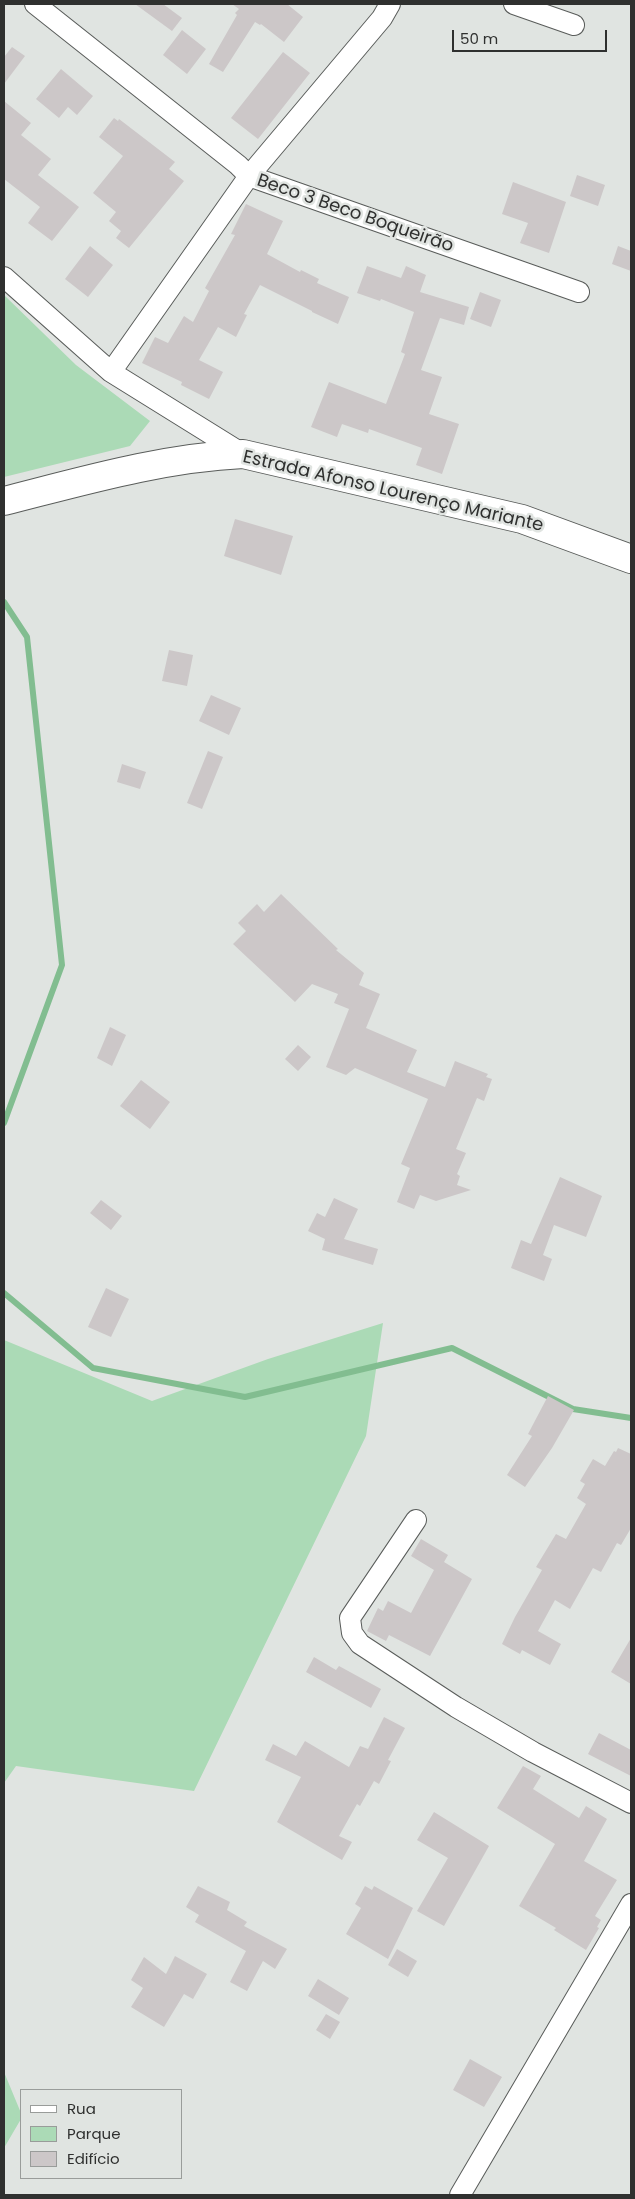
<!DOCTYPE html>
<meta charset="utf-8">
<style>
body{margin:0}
#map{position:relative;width:635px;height:2199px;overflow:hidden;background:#e0e4e1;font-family:Poppins,sans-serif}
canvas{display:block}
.frame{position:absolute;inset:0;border:5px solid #2f302f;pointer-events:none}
.legend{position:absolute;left:20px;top:2089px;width:162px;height:90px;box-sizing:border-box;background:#e0e4e1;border:1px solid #999c9a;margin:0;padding:6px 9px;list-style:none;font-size:15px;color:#2f302f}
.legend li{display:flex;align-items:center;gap:10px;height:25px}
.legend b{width:25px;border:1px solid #999c9a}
.scale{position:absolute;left:452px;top:30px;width:155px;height:22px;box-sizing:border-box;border:2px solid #2f302f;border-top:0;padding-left:6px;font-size:15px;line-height:18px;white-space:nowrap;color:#2f302f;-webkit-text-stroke:4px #e0e4e1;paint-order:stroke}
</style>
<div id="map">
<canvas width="635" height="2199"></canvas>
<div class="frame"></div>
<ul class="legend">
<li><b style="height:6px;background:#fff"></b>Rua</li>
<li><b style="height:14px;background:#abdab6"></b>Parque</li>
<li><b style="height:14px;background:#ccc7c8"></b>Edifício</li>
</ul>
<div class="scale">50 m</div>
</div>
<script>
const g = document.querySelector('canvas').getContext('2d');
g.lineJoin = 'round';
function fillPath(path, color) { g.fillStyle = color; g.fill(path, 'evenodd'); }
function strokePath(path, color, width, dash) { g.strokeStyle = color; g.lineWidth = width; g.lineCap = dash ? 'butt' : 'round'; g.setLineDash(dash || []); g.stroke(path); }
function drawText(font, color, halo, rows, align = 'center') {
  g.font = font + ' Poppins,sans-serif'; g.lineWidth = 5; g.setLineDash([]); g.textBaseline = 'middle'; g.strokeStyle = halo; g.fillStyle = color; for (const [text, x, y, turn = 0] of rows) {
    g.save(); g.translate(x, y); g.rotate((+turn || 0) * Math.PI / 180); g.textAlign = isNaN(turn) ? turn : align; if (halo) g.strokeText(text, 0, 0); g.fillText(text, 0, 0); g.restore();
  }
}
fillPath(new Path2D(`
 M 4,295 L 76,365 L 150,421 L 130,446 L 4,477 Z
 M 383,1323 L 366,1436 L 194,1791 L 16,1766 L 4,1783 L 4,1340 L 152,1401 L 268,1359 Z
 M 4,2072 L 21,2113 L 21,2119 L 4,2148 Z`), '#abdab6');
strokePath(new Path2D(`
 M 4,602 L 27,637 L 62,965 L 4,1123
 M 4,1293 L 93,1368 L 245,1397 L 452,1348 L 573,1409 L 631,1418`), '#82bd90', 6);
fillPath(new Path2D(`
 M 135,4 L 163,4 L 182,18 L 172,31 Z
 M 232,4 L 287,4 L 303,17 L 284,42 L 261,24 L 260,25 L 255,22 L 223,72 L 209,64 L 237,15 L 235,13 L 239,9 Z
 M 182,30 L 206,49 L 187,74 L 163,55 Z
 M 12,47 L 25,56 L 4,84 L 4,57 Z
 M 283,52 L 310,73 L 258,139 L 231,118 Z
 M 61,69 L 93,96 L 77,115 L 68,107 L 59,118 L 36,99 Z
 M 4,101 L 31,123 L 21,135 L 51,159 L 38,175 L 79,207 L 52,241 L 28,223 L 40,207 L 4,179 Z
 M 114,118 L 118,121 L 119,119 L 175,162 L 169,169 L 184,181 L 129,248 L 116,238 L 121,231 L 109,221 L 116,212 L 93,193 L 123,156 L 99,137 Z
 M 577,175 L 605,185 L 598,206 L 570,196 Z
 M 513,182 L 566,202 L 549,253 L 520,243 L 528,223 L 502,214 Z
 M 246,204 L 283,221 L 267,254 L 300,272 L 301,270 L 319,279 L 317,283 L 349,297 L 338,324 L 312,312 L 312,311 L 260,285 L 244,314 L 247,315 L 236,337 L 218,327 L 199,360 L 223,372 L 209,399 L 181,385 L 182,382 L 142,363 L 155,337 L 168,343 L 184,316 L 193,322 L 209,291 L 205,288 L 235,235 L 231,234 Z
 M 90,246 L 113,265 L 88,297 L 65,279 Z
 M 618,246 L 631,251 L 631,271 L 612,264 Z
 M 367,266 L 401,278 L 406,266 L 426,275 L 420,292 L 469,307 L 464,325 L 440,318 L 421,370 L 442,377 L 429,414 L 459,424 L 442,474 L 416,465 L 422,448 L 369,429 L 368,433 L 342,424 L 337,437 L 311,427 L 329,382 L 386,404 L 405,354 L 401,352 L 414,312 L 381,299 L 380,301 L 357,293 Z
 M 480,292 L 501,300 L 491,327 L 470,319 Z
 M 235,519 L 293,536 L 281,575 L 224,556 Z
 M 169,650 L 193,655 L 187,686 L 162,681 Z
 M 211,695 L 241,708 L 229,735 L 199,721 Z
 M 208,751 L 223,757 L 202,809 L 187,803 Z
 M 122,764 L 146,772 L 140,789 L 117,782 Z
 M 281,894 L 338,949 L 336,950 L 364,973 L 359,985 L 380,994 L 366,1028 L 417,1050 L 407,1072 L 445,1087 L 455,1061 L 488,1074 L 486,1077 L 492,1079 L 484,1101 L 477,1098 L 456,1149 L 466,1153 L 457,1174 L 460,1176 L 457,1185 L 471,1190 L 436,1201 L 420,1195 L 414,1209 L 397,1202 L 410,1168 L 401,1164 L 428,1099 L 355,1068 L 346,1075 L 326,1067 L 349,1009 L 334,1003 L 338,994 L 312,984 L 295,1002 L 233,944 L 246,931 L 238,923 L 257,904 L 264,912 Z
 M 110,1027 L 126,1035 L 112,1066 L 97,1058 Z
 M 298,1045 L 311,1057 L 298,1071 L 285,1059 Z
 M 141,1080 L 170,1102 L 150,1129 L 120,1106 Z
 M 560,1177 L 602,1196 L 586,1237 L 554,1225 L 543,1255 L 552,1259 L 544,1281 L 511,1268 L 521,1240 L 531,1244 Z
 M 334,1198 L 358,1209 L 344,1239 L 378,1249 L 373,1265 L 322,1250 L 325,1239 L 308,1231 L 317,1213 L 325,1217 Z
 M 101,1200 L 122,1216 L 111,1230 L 90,1213 Z
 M 106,1288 L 129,1299 L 111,1337 L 88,1327 Z
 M 548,1396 L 574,1410 L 552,1448 L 525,1487 L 507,1475 L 532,1436 L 528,1434 Z
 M 618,1448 L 631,1454 L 631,1528 L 621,1545 L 617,1543 L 601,1572 L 593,1568 L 570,1609 L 555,1600 L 538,1631 L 561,1644 L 550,1665 L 522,1650 L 520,1654 L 502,1644 L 515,1617 L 542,1570 L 536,1567 L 556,1534 L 566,1539 L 586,1504 L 577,1498 L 585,1484 L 580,1481 L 593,1459 L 605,1466 L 614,1451 L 616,1452 Z
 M 421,1539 L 448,1555 L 444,1562 L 472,1579 L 430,1656 L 389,1635 L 386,1641 L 367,1631 L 378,1608 L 383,1611 L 388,1601 L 411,1613 L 434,1570 L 411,1556 Z
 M 631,1638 L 631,1684 L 611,1672 Z
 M 314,1657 L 336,1670 L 339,1666 L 381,1689 L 371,1708 L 306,1672 Z
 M 384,1717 L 405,1728 L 388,1760 L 391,1761 L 379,1784 L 374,1781 L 360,1806 L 357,1804 L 339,1836 L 352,1842 L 342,1860 L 277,1822 L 301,1777 L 265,1760 L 273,1744 L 296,1756 L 305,1741 L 349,1767 L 360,1746 L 368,1749 Z
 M 599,1733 L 631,1750 L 631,1776 L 588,1754 Z
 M 523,1766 L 541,1776 L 533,1789 L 579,1818 L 586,1806 L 607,1819 L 584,1861 L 617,1880 L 595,1916 L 601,1920 L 597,1927 L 599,1928 L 586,1950 L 554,1930 L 556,1928 L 519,1906 L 555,1844 L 497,1808 Z
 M 434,1812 L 489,1846 L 444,1926 L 417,1911 L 448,1858 L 417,1840 Z
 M 198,1886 L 230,1902 L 227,1910 L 247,1922 L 244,1926 L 287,1949 L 275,1969 L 263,1961 L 247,1991 L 230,1982 L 246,1951 L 195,1922 L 199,1915 L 186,1907 Z
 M 365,1886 L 372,1890 L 374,1886 L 413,1908 L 388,1959 L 346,1934 L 361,1908 L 355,1904 Z
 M 397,1949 L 417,1961 L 408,1977 L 388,1965 Z
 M 175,1956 L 207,1974 L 193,1999 L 184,1994 L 164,2027 L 131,2007 L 143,1988 L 131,1980 L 144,1957 L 166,1974 Z
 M 318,1979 L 349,1998 L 339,2015 L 308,1996 Z
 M 326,2014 L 340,2022 L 330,2039 L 316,2030 Z
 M 470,2059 L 502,2077 L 484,2107 L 453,2090 Z`), '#ccc7c8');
const street = new Path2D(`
 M 35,4 L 238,165 L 249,176 L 579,292
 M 514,4 L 574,25
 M 4,277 L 111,372 L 243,454
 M 111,372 L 249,176 L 382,18 L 390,4
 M 416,1520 L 350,1618 L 352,1633 L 360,1644 L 456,1707 L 533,1752 L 631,1803
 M 460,2195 L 631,1904`);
const secondary = new Path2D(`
 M 4,501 C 83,481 161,458 243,454 L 522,519 L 631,559`);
strokePath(street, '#595c5a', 22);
strokePath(secondary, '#595c5a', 30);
strokePath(street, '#fff', 20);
strokePath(secondary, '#fff', 28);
drawText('18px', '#2f302f', '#e0e4e1', [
 ["Beco 3 Beco Boqueirão",355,214,19],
 ["Estrada Afonso Lourenço Mariante",393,492,13]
]);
</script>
